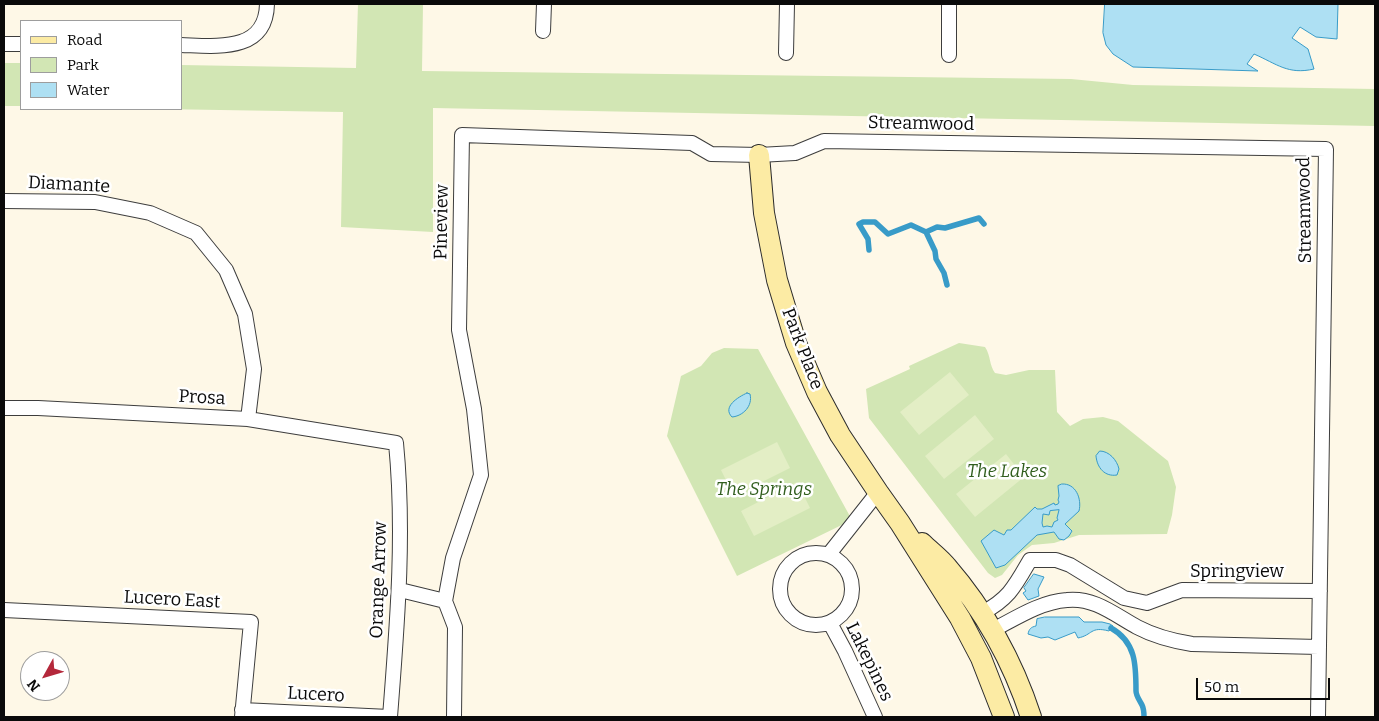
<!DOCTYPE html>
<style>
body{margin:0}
#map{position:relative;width:1379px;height:721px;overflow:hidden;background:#fef8e7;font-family:Bitter,serif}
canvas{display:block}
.frame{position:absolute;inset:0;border:5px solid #0a0a0a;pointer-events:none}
.legend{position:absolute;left:20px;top:20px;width:162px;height:90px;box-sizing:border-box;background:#fff;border:1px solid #9d9d9d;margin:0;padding:6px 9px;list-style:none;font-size:15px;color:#0a0a0a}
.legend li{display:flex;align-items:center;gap:10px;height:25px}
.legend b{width:25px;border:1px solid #9d9d9d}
.north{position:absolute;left:20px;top:651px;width:50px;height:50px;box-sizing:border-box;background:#fff;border:1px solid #9d9d9d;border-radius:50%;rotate:231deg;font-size:14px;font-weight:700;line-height:20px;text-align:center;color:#0a0a0a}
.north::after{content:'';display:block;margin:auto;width:18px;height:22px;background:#b4283b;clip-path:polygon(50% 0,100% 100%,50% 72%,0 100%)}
.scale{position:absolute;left:1196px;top:678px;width:134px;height:22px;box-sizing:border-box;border:2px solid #0a0a0a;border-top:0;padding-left:6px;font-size:15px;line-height:18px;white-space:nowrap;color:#0a0a0a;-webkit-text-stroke:4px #fff;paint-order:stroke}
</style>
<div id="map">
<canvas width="1379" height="721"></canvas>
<div class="frame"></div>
<ul class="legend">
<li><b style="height:6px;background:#fceba4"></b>Road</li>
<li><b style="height:14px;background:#d2e6b4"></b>Park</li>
<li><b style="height:14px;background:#aee0f3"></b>Water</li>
</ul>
<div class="north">N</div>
<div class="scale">50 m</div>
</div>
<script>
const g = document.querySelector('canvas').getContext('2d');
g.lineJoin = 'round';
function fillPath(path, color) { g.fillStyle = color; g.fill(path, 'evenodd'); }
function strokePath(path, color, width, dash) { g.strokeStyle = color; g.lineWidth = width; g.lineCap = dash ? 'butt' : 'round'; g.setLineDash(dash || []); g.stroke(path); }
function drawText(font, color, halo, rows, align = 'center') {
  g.font = font + ' Bitter,serif'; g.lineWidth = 5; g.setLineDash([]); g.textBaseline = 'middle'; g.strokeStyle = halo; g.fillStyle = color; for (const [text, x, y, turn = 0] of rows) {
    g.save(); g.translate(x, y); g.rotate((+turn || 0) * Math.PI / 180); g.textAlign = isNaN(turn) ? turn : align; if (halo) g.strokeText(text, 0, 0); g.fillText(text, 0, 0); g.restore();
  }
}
fillPath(new Path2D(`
 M 358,4 L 423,4 L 422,71 L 1071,79 L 1133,85 L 1375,89 L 1375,126 L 433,108 L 433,232 L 341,227 L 343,112 L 159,109 L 181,109 L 181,65 L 356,68 Z
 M 4,63 L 21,63 L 21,106 L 4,106 Z
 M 959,343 L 985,347 C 991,356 989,365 995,373 L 1006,375 L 1029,370 L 1055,370 L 1057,412 L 1070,426 L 1083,419 L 1103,417 L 1118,421 L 1168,461 L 1176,487 L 1172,515 L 1167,534 L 1079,535 L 1054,543 L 1032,545 L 1018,555 L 1002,575 L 995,578 L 988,573 L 869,418 L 866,389 L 910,369 L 909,366 Z
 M 724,348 L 758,349 L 852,520 L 737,576 L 667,436 L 681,376 L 701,366 L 712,353 Z`), '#d2e6b4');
fillPath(new Path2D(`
 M 950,372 L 969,395 L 919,435 L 900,412 Z
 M 975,415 L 994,439 L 944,479 L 925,456 Z
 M 777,442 L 790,468 L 734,496 L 721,470 Z
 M 1006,454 L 1024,477 L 975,517 L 956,494 Z
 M 797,482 L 810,508 L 754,536 L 741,511 Z`), '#e3eec5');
const water = new Path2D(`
 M 1105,4 L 1338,4 L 1337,39 L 1316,37 L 1300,27 L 1292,38 L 1308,49 L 1314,69 C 1288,75 1277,64 1254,54 L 1247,64 L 1258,71 L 1133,67 L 1113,54 L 1106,45 L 1103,33 Z
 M 747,393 L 750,394 C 753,406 743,416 732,417 C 722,407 738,397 747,393 Z
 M 1100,451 C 1109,451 1117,460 1119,469 L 1117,475 C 1105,477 1097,468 1096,456 Z
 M 1062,484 C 1076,483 1082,499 1079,511 L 1065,524 L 1072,531 L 1069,536 L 1064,540 L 1059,539 L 1054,532 L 1037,535 L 1005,565 L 996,568 L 981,541 L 994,530 L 1004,535 L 1007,530 L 1011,530 L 1035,507 L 1037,509 L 1042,509 L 1054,503 L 1055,505 L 1058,504 L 1059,502 L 1058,500 L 1059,496 L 1058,486 ZM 1059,510 L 1057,518 L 1058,520 L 1054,522 L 1052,527 L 1047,526 L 1043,527 L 1042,523 L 1043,514 L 1049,515 L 1050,511 Z
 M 1034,574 L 1044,577 L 1038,589 L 1039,596 L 1028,600 L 1023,593 L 1026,591 L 1024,588 Z
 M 1045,617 L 1079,617 L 1084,622 L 1102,622 L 1110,624 L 1113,626 L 1109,631 C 1090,626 1093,635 1078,638 L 1075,632 L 1055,640 L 1048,637 L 1041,638 L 1028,634 C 1029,629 1031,627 1036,626 L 1037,619 Z`);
fillPath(water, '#aee0f3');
strokePath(water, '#389bc8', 1);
strokePath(new Path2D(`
 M 869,250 L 868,239 L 859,224 L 863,222 L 875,222 L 888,234 L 911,225 L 926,232
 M 947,285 L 944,273 L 936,259 L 935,251 L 926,232 L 937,227 L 945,228 L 979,218 L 984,224
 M 1111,628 C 1136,642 1136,665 1136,691 C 1136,696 1140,701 1142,705 C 1144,709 1144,713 1144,717`), '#389bc8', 5.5);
const street = new Path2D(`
 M 949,4 L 949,55
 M 543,31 L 544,4
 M 4,44 L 21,44
 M 181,45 C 216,46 266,53 267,4
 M 786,53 L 787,4
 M 4,201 L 95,202 L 150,213 L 196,233 L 226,270 L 245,314 L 254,369 L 248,419
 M 4,408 L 38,408 L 248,419 L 396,443 C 405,535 397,626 390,717
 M780 589a36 36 0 1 1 72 0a36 36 0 1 1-72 0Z
 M 829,554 L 878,492
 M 400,590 L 445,601
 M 4,610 L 251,622 L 242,717
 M 982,613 C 1009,599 1015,586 1030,560 L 1056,560 L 1070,565 L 1124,598 L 1147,603 L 1182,590 L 1320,591
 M 830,623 L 845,651 L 875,717
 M 993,630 C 1016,618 1040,602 1067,600 C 1094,597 1115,615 1137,627 C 1154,636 1173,641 1192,644 L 1319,647
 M 242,710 L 389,717
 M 454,717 L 455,627 L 445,601 L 453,558 L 481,475 L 474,409 L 459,330 L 462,135 L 692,143 L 711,154 L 759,155 L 795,153 L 824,141 L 1326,149 L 1318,717`);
const secondary = new Path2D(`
 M 759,155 L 764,213 L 777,280 L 796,343 L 817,392 L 840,435 L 878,492 L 900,523 L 960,618 L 981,658 L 1004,717
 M 922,543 C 930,551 940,558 947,567 C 985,611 1013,662 1031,717`);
strokePath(street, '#3d3d3d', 16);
strokePath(secondary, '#2c2c2c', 22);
strokePath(street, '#fff', 14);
strokePath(secondary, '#fceba4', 20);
drawText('18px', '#0a0a0a', '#fff', [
 ["Streamwood",921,124,1],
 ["Diamante",69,185,3],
 ["Streamwood",1305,210,-91],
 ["Pineview",442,222,-89],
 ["Park Place",802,349,69],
 ["Prosa",202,398,3],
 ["Springview",1237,572],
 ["Orange Arrow",379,580,-88],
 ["Lucero East",172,600,3],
 ["Lakepines",869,662,64],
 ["Lucero",316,695,3]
]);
drawText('italic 18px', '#315e1e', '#fff', [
 ["The Lakes",1007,472],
 ["The Springs",764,490]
]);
</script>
